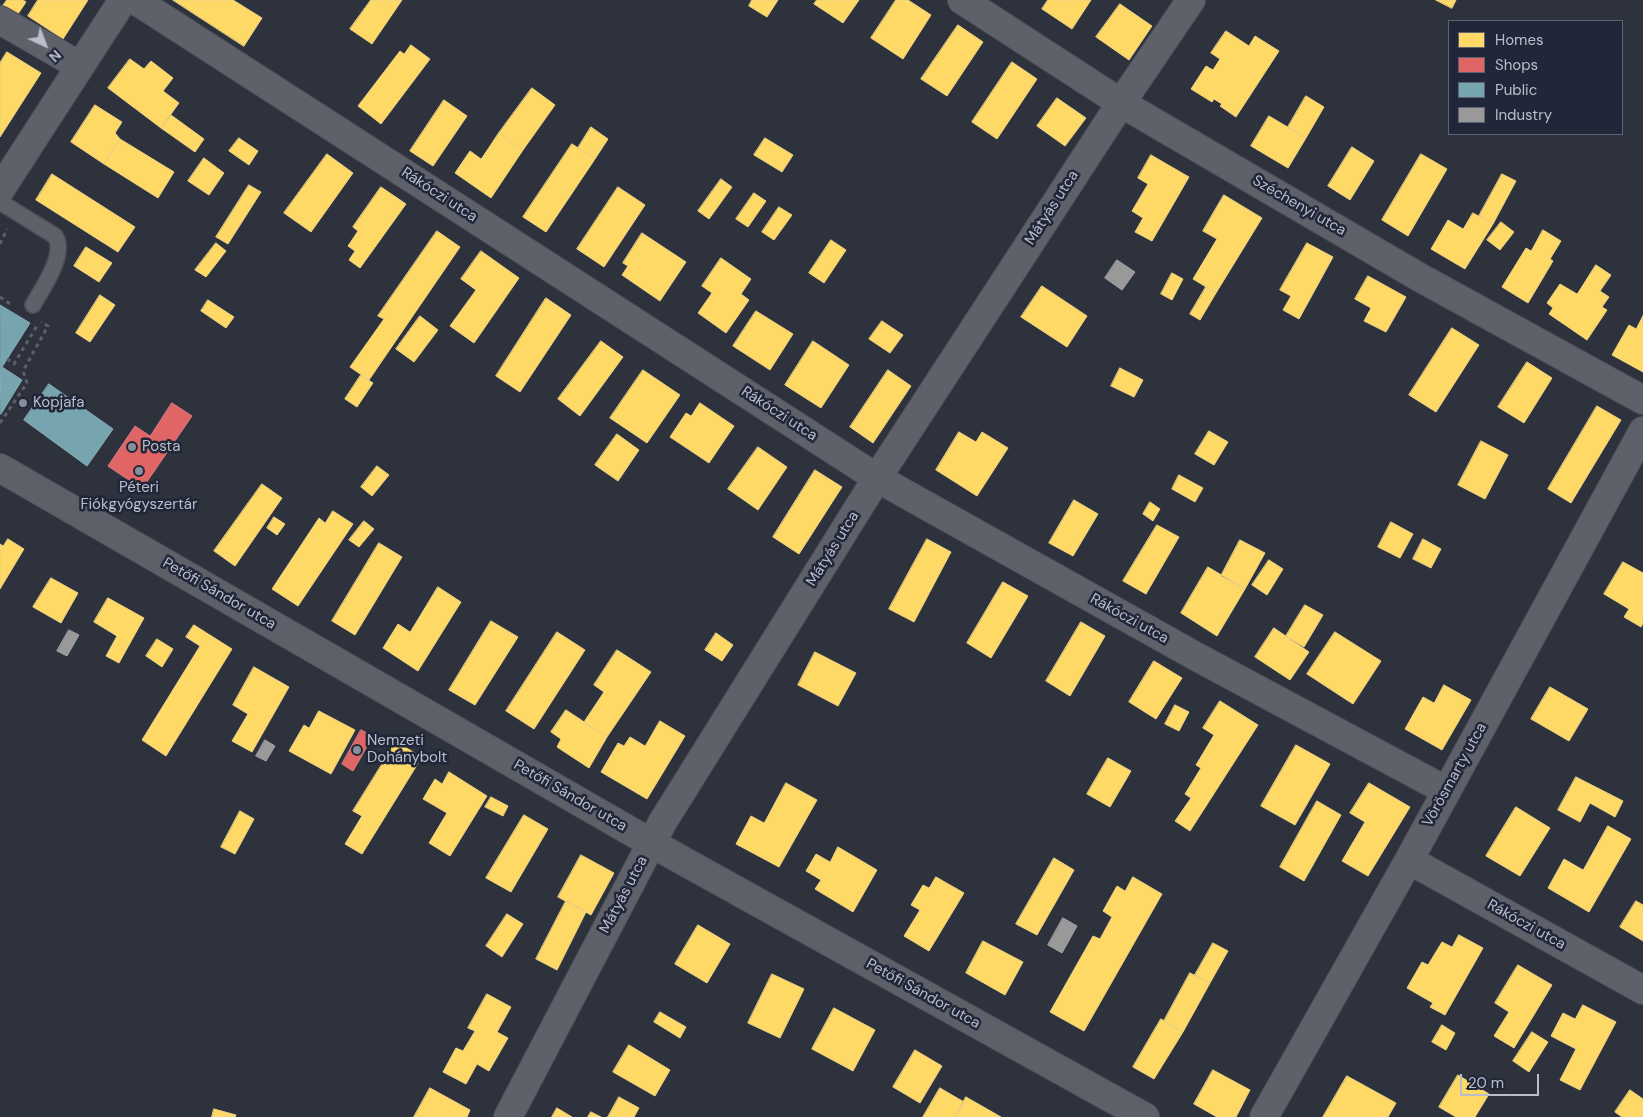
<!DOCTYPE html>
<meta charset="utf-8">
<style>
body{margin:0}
#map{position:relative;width:1643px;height:1117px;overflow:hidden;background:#2e323d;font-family:"DM Sans",sans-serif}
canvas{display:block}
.legend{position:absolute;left:1448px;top:20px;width:175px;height:115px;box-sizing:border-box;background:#212738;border:1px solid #5e6373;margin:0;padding:6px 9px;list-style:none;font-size:15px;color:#babecc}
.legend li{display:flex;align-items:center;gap:10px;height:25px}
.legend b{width:25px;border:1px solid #5e6373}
.north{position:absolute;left:20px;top:20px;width:50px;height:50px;-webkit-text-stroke:4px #212738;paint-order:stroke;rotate:137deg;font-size:14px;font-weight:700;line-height:20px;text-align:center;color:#babecc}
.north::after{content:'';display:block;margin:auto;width:18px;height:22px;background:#babecc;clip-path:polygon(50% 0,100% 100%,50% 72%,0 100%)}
.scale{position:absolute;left:1460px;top:1074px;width:79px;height:22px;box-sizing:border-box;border:2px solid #babecc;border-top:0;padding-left:6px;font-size:15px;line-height:18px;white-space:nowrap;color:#babecc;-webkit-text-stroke:4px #212738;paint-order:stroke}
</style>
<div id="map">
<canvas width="1643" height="1117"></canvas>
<ul class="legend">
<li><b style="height:14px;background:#ffd966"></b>Homes</li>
<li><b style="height:14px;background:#e06666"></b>Shops</li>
<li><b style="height:14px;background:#76a5af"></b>Public</li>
<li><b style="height:14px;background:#999"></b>Industry</li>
</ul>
<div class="north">N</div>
<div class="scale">20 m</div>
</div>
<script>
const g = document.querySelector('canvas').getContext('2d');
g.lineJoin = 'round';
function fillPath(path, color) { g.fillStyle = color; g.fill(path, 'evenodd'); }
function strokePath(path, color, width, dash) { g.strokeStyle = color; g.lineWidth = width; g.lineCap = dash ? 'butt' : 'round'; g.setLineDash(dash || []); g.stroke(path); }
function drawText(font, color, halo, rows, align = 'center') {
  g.font = font + ' "DM Sans",sans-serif'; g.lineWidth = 5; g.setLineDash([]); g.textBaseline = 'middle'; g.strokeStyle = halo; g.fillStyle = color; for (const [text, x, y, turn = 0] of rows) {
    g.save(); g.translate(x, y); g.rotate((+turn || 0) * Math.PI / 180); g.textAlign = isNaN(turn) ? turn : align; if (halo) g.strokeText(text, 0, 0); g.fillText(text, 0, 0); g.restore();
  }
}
const homes = new Path2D(`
 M 7,0 L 23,0 L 26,2 L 16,17 L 2,7 Z
 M 38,0 L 88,0 L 63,39 L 28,16 Z
 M 173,0 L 233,0 L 262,18 L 244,46 Z
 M 371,0 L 402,0 L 372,44 L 350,29 Z
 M 752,0 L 778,0 L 767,17 L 749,6 Z
 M 817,0 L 859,0 L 843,23 L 814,4 Z
 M 896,0 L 908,0 L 931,15 L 903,59 L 871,38 Z
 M 1048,0 L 1091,0 L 1072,29 L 1042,9 Z
 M 1436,0 L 1456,0 L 1452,8 Z
 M 1120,4 L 1152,26 L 1129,60 L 1096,37 Z
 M 958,25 L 983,42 L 947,96 L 921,79 Z
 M 1226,31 L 1249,46 L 1255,36 L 1279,51 L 1236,117 L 1220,106 L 1222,104 L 1214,99 L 1212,102 L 1191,89 L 1206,66 L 1213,70 L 1220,59 L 1211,53 Z
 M 411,45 L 430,59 L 381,124 L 358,106 L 400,51 L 404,54 Z
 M 7,52 L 41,73 L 0,137 L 0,63 Z
 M 130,59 L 144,69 L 151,61 L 173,78 L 163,91 L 179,103 L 161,128 L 108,88 Z
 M 1012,62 L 1037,79 L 997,139 L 972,122 Z
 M 532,88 L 555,105 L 523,150 L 499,133 Z
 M 1306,96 L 1324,107 L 1306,138 L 1288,127 Z
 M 1057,98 L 1086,118 L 1065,146 L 1037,126 Z
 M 444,100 L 467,116 L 433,166 L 410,151 Z
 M 95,105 L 122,122 L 115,133 L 120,139 L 104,164 L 71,142 Z
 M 171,115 L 204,139 L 195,152 L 161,128 Z
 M 1269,116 L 1306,138 L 1288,168 L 1251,146 Z
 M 591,127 L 608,139 L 595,159 L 578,148 Z
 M 499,133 L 523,150 L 491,198 L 455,173 L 470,151 L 481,159 Z
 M 239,138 L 258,151 L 249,165 L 229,151 Z
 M 765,138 L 793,155 L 782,172 L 754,155 Z
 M 120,139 L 174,172 L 158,198 L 104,164 Z
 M 572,144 L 595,159 L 546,232 L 523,217 Z
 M 1352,147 L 1374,161 L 1350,200 L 1328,186 Z
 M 327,154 L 353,173 L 311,232 L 284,213 Z
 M 1421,154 L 1447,169 L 1408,236 L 1382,220 Z
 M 1151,155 L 1189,177 L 1152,241 L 1135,232 L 1143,218 L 1132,211 L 1148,184 L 1138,178 Z
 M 204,158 L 224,173 L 209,195 L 188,181 Z
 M 52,174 L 135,227 L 118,252 L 36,200 Z
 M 1502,174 L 1516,181 L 1493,224 L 1479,216 Z
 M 721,179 L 732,187 L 709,219 L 698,211 Z
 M 249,185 L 261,192 L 228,244 L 216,237 Z
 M 381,187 L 406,204 L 360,268 L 349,260 L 355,251 L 348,246 L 358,231 L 353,227 Z
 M 618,187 L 645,205 L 604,267 L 577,249 Z
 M 754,193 L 766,201 L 748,227 L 736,219 Z
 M 1224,195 L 1262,218 L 1216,293 L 1193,279 L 1217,239 L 1203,231 Z
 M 779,207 L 792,215 L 774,240 L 762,232 Z
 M 1473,213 L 1493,224 L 1465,269 L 1431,249 L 1448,220 L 1463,229 Z
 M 1501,222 L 1514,232 L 1500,250 L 1487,240 Z
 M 1543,230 L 1561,241 L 1550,259 L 1553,261 L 1528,303 L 1502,287 L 1526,248 L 1531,251 Z
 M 437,231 L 460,247 L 369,380 L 350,367 L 384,319 L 378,316 Z
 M 642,233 L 686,262 L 660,301 L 622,275 L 628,266 L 623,263 Z
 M 831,240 L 846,250 L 824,283 L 809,273 Z
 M 216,243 L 226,251 L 206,277 L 195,270 Z
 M 1307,243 L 1333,257 L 1299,319 L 1283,310 L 1291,296 L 1280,290 Z
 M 86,247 L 112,263 L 99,282 L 74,266 Z
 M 481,251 L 519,278 L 474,343 L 450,326 L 476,290 L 461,279 Z
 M 721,258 L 751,279 L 741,294 L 749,300 L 726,333 L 698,313 L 712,293 L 702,286 Z
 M 1596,265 L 1611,275 L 1600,291 L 1609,297 L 1602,307 L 1607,310 L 1587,340 L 1549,314 L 1553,308 L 1547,303 L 1560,284 L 1577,294 Z
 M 1172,273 L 1183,279 L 1172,300 L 1161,294 Z
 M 1368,276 L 1406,297 L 1386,332 L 1364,321 L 1371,308 L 1355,299 Z
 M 1042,286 L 1087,316 L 1067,347 L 1021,317 Z
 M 1206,287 L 1216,293 L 1200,320 L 1190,314 Z
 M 100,295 L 115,305 L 90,342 L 76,333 Z
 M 546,298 L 571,315 L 520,392 L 496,376 Z
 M 208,300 L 234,317 L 226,328 L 201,311 Z
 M 756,311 L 793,334 L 770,370 L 733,346 Z
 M 420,316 L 438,330 L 414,362 L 396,349 Z
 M 1643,316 L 1643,372 L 1612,355 L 1629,325 L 1636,329 Z
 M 882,321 L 903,335 L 890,353 L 869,339 Z
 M 1452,328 L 1479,345 L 1436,412 L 1409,395 Z
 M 601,341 L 623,357 L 580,416 L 558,399 Z
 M 813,341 L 849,365 L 821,408 L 785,385 Z
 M 1527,362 L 1552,378 L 1524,423 L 1498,407 Z
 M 1120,368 L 1143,380 L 1134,397 L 1111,386 Z
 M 643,370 L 680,395 L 647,443 L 610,418 Z
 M 888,370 L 911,386 L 873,443 L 850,427 Z
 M 361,375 L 373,383 L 357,407 L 345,399 Z
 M 700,403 L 734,426 L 709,463 L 670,437 L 686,413 L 691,416 Z
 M 1597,406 L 1621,420 L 1571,503 L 1548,489 Z
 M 1209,431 L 1228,442 L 1214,465 L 1195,454 Z
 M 959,432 L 976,442 L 982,432 L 1008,448 L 977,496 L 936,470 Z
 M 617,434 L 639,450 L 618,481 L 595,465 Z
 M 1481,441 L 1508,455 L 1485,499 L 1458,485 Z
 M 758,447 L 787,467 L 758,510 L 728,489 Z
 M 377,466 L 389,475 L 372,496 L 361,487 Z
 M 815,470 L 842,487 L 799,554 L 773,537 Z
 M 1179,475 L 1203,488 L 1195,502 L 1172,489 Z
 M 262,484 L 282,498 L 235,566 L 214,551 Z
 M 1074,500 L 1098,514 L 1073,556 L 1049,543 Z
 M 1150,502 L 1160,509 L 1153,521 L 1143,514 Z
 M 333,511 L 353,524 L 298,606 L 272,589 L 319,518 L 325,523 Z
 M 274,517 L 285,524 L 277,535 L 267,528 Z
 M 364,521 L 374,529 L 359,547 L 349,540 Z
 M 1391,522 L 1413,534 L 1400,558 L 1378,547 Z
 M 1157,525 L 1179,537 L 1146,594 L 1123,581 Z
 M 8,539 L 24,549 L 0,589 L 0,544 L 3,546 Z
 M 927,539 L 951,552 L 914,622 L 889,609 Z
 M 1423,539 L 1441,549 L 1431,568 L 1413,559 Z
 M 1240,540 L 1265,553 L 1245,589 L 1221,576 Z
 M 379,543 L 402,557 L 355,635 L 332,621 Z
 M 1269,560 L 1283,569 L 1267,595 L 1252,585 Z
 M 1623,562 L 1643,573 L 1643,623 L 1641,627 L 1624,617 L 1629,609 L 1604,594 Z
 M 1208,567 L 1245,589 L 1217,636 L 1181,613 Z
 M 51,578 L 78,593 L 61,623 L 33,607 Z
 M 1003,582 L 1028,596 L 991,658 L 967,643 Z
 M 438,587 L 461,602 L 418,671 L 383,648 L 398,624 L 410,632 Z
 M 108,598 L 144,618 L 119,663 L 106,656 L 117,636 L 94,622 Z
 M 1305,605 L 1323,615 L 1304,647 L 1286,636 Z
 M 491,621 L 518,637 L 475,705 L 449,690 Z
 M 1081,622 L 1105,636 L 1070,696 L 1046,681 Z
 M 194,625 L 232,649 L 166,756 L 142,740 L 200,646 L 186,637 Z
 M 1274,628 L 1309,652 L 1290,680 L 1255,657 Z
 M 557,632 L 585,650 L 534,729 L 506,711 Z
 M 1335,632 L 1381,661 L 1353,704 L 1307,674 Z
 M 716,633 L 733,645 L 722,661 L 705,650 Z
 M 157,639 L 173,649 L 162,667 L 146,656 Z
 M 617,650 L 651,672 L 607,737 L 584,722 L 604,692 L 594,685 Z
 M 815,652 L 856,673 L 838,706 L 798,685 Z
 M 1154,661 L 1182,678 L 1156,719 L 1129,702 Z
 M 254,667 L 289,687 L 252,752 L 232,741 L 248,714 L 233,705 Z
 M 1444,685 L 1471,700 L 1442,750 L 1405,729 L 1423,697 L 1434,703 Z
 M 1550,687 L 1588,709 L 1569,741 L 1531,719 Z
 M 1220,701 L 1258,725 L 1190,831 L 1175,821 L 1191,798 L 1185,794 L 1201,768 L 1196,765 L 1214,735 L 1203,728 Z
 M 1175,705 L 1189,712 L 1179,731 L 1165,724 Z
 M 566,710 L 607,737 L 589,768 L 557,747 L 561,739 L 551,732 Z
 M 319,711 L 355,730 L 331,774 L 289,751 L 304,725 L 309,728 Z
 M 660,721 L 685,736 L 647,799 L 601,772 L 618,743 L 624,746 L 630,737 L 645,746 Z
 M 396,742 L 422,757 L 362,854 L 345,844 L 362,816 L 353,811 Z
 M 1296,745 L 1330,764 L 1295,825 L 1261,806 Z
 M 1108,758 L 1131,771 L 1110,807 L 1087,794 Z
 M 449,772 L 487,796 L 450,856 L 429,843 L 447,813 L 423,799 L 435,779 L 442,784 Z
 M 1576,777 L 1623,801 L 1615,817 L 1590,803 L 1580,822 L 1558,810 Z
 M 786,783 L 817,800 L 779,867 L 736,844 L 751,816 L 764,823 Z
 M 1369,783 L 1410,807 L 1368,876 L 1342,861 L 1365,822 L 1350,813 Z
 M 491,797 L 508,806 L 503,816 L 485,807 Z
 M 1317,801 L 1341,815 L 1304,881 L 1280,867 Z
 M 1516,807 L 1550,828 L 1520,876 L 1486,856 Z
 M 240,811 L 254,819 L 235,854 L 221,847 Z
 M 524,815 L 548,829 L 511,892 L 486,878 Z
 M 1608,826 L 1631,839 L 1589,912 L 1548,888 L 1564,859 L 1583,870 Z
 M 838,847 L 877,870 L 853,912 L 815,889 L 821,880 L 806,871 L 816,854 L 830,862 Z
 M 581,855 L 614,873 L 591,915 L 558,897 Z
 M 1054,858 L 1074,870 L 1037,935 L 1016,924 Z
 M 936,877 L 964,893 L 929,951 L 904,936 L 920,910 L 911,905 L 923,885 L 929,888 Z
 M 1133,877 L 1162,894 L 1084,1031 L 1050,1012 L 1093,936 L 1100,939 L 1112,917 L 1103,911 L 1117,886 L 1125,891 Z
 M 566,901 L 586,912 L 557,970 L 536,959 Z
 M 1636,901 L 1643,905 L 1643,941 L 1620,927 Z
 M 507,914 L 523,924 L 502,957 L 486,946 Z
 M 698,925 L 730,944 L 707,983 L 675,964 Z
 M 1459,935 L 1483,948 L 1445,1015 L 1430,1007 L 1433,1003 L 1407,988 L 1422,962 L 1428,965 L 1442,942 L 1452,947 Z
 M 983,941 L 1023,962 L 1005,995 L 966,973 Z
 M 1213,943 L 1228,951 L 1210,983 L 1195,975 Z
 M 1518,965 L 1552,985 L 1514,1048 L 1494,1036 L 1509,1012 L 1495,1003 Z
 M 1190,973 L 1210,983 L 1183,1032 L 1164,1021 Z
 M 772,974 L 804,989 L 780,1038 L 748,1023 Z
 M 487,994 L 511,1007 L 497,1032 L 508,1038 L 489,1071 L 477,1064 L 466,1084 L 443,1072 L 456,1048 L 463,1051 L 475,1031 L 468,1028 Z
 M 1583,1005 L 1616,1022 L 1580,1090 L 1560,1080 L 1576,1049 L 1551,1036 L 1563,1013 L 1575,1019 Z
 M 834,1008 L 875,1030 L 853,1071 L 812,1049 Z
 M 660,1012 L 686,1027 L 680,1038 L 654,1022 Z
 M 1161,1019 L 1183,1032 L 1154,1079 L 1133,1067 Z
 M 1442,1025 L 1455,1033 L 1446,1050 L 1432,1042 Z
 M 1532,1032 L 1548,1042 L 1529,1072 L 1513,1061 Z
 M 629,1045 L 670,1070 L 655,1096 L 613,1072 Z
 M 915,1050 L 942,1066 L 920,1103 L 893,1087 Z
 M 1213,1070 L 1250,1090 L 1236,1117 L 1217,1117 L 1194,1104 Z
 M 1458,1075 L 1489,1094 L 1475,1117 L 1456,1117 L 1439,1107 Z
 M 1347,1076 L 1396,1103 L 1388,1117 L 1323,1117 Z
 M 430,1088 L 470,1110 L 467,1117 L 414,1117 Z
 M 940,1088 L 964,1102 L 955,1117 L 923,1117 Z
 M 1630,1090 L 1643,1099 L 1643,1117 L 1622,1117 L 1615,1112 Z
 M 619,1097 L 639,1108 L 634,1117 L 608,1117 Z
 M 966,1097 L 1001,1117 L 955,1117 Z
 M 557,1108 L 572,1117 L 552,1117 Z
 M 214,1109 L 236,1115 L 235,1117 L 212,1117 Z
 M 591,1112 L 601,1117 L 588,1117 Z`);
fillPath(homes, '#ffd966');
strokePath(homes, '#ead185', 1);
const shops = new Path2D(`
 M 172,403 L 192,416 L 142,489 L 108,466 L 135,426 L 150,436 Z
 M 361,730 L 373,736 L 353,771 L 342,764 Z`);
fillPath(shops, '#e06666');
strokePath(shops, '#d58085', 1);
const public = new Path2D(`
 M 0,305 L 30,323 L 2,367 L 22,380 L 1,414 Z
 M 49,384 L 113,429 L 87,466 L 24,420 Z`);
fillPath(public, '#76a5af');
strokePath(public, '#8aacb8', 1);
const industry = new Path2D(`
 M 1117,260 L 1135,272 L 1122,290 L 1105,278 Z
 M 69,630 L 79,635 L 67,656 L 57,651 Z
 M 265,740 L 275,746 L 266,761 L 256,756 Z
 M 1063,918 L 1077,926 L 1062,953 L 1048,945 Z`);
fillPath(industry, '#999');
strokePath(industry, '#a3a4a8', 1);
const service = new Path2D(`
 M 0,202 L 55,236 C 67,254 42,289 33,305`);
const minor = new Path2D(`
 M 135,0 L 877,478 L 1197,657 L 1447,791
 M 962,0 L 1121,103 L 1419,277 L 1643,400
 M 0,20 L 80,66
 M 0,190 L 123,0
 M 1409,860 L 1643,990
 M 508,1117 L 662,823 L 877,478 L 1121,103 L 1191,0
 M 1264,1117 L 1409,860 L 1643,431`);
const secondary = new Path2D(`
 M 0,468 L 651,843 L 1145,1117`);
strokePath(service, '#4b4e56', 18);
strokePath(minor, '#4b4e56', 30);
strokePath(secondary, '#4b4e56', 30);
strokePath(new Path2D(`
 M 0,244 L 7,229
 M 0,297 L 12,305
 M 7,359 L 14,364 L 38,324
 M 0,423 L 27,383 L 23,371 L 48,326 L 41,322`), '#5c6067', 3, [4, 4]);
strokePath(service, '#5e616a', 15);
strokePath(minor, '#5e616a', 28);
strokePath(secondary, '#5d6068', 28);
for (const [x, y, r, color] of [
 [23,403,5,"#898d9a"],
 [132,447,5,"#898d9a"],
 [139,471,5,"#898d9a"],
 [357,750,5,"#898d9a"]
]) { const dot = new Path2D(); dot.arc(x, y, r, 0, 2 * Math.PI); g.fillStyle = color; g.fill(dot); strokePath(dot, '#212738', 2); }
drawText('15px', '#babecc', '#212738', [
 ["Rákóczi utca",439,195,33],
 ["Széchenyi utca",1299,206,30],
 ["Mátyás utca",1052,208,-57],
 ["Rákóczi utca",779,414,33],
 ["Mátyás utca",833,549,-58],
 ["Petőfi Sándor utca",219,594,30],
 ["Rákóczi utca",1129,619,29],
 ["Vörösmarty utca",1455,775,-61],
 ["Petőfi Sándor utca",570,796,30],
 ["Mátyás utca",624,895,-62],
 ["Rákóczi utca",1526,925,29],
 ["Petőfi Sándor utca",923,994,29]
]);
drawText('15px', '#babecc', '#212738', [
 ["Kopjafa",33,403],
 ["Posta",142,447],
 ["Péteri",139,488,"center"],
 ["Fiókgyógyszertár",139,505,"center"],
 ["Nemzeti",367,741],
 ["Dohánybolt",367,758]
], 'left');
</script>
